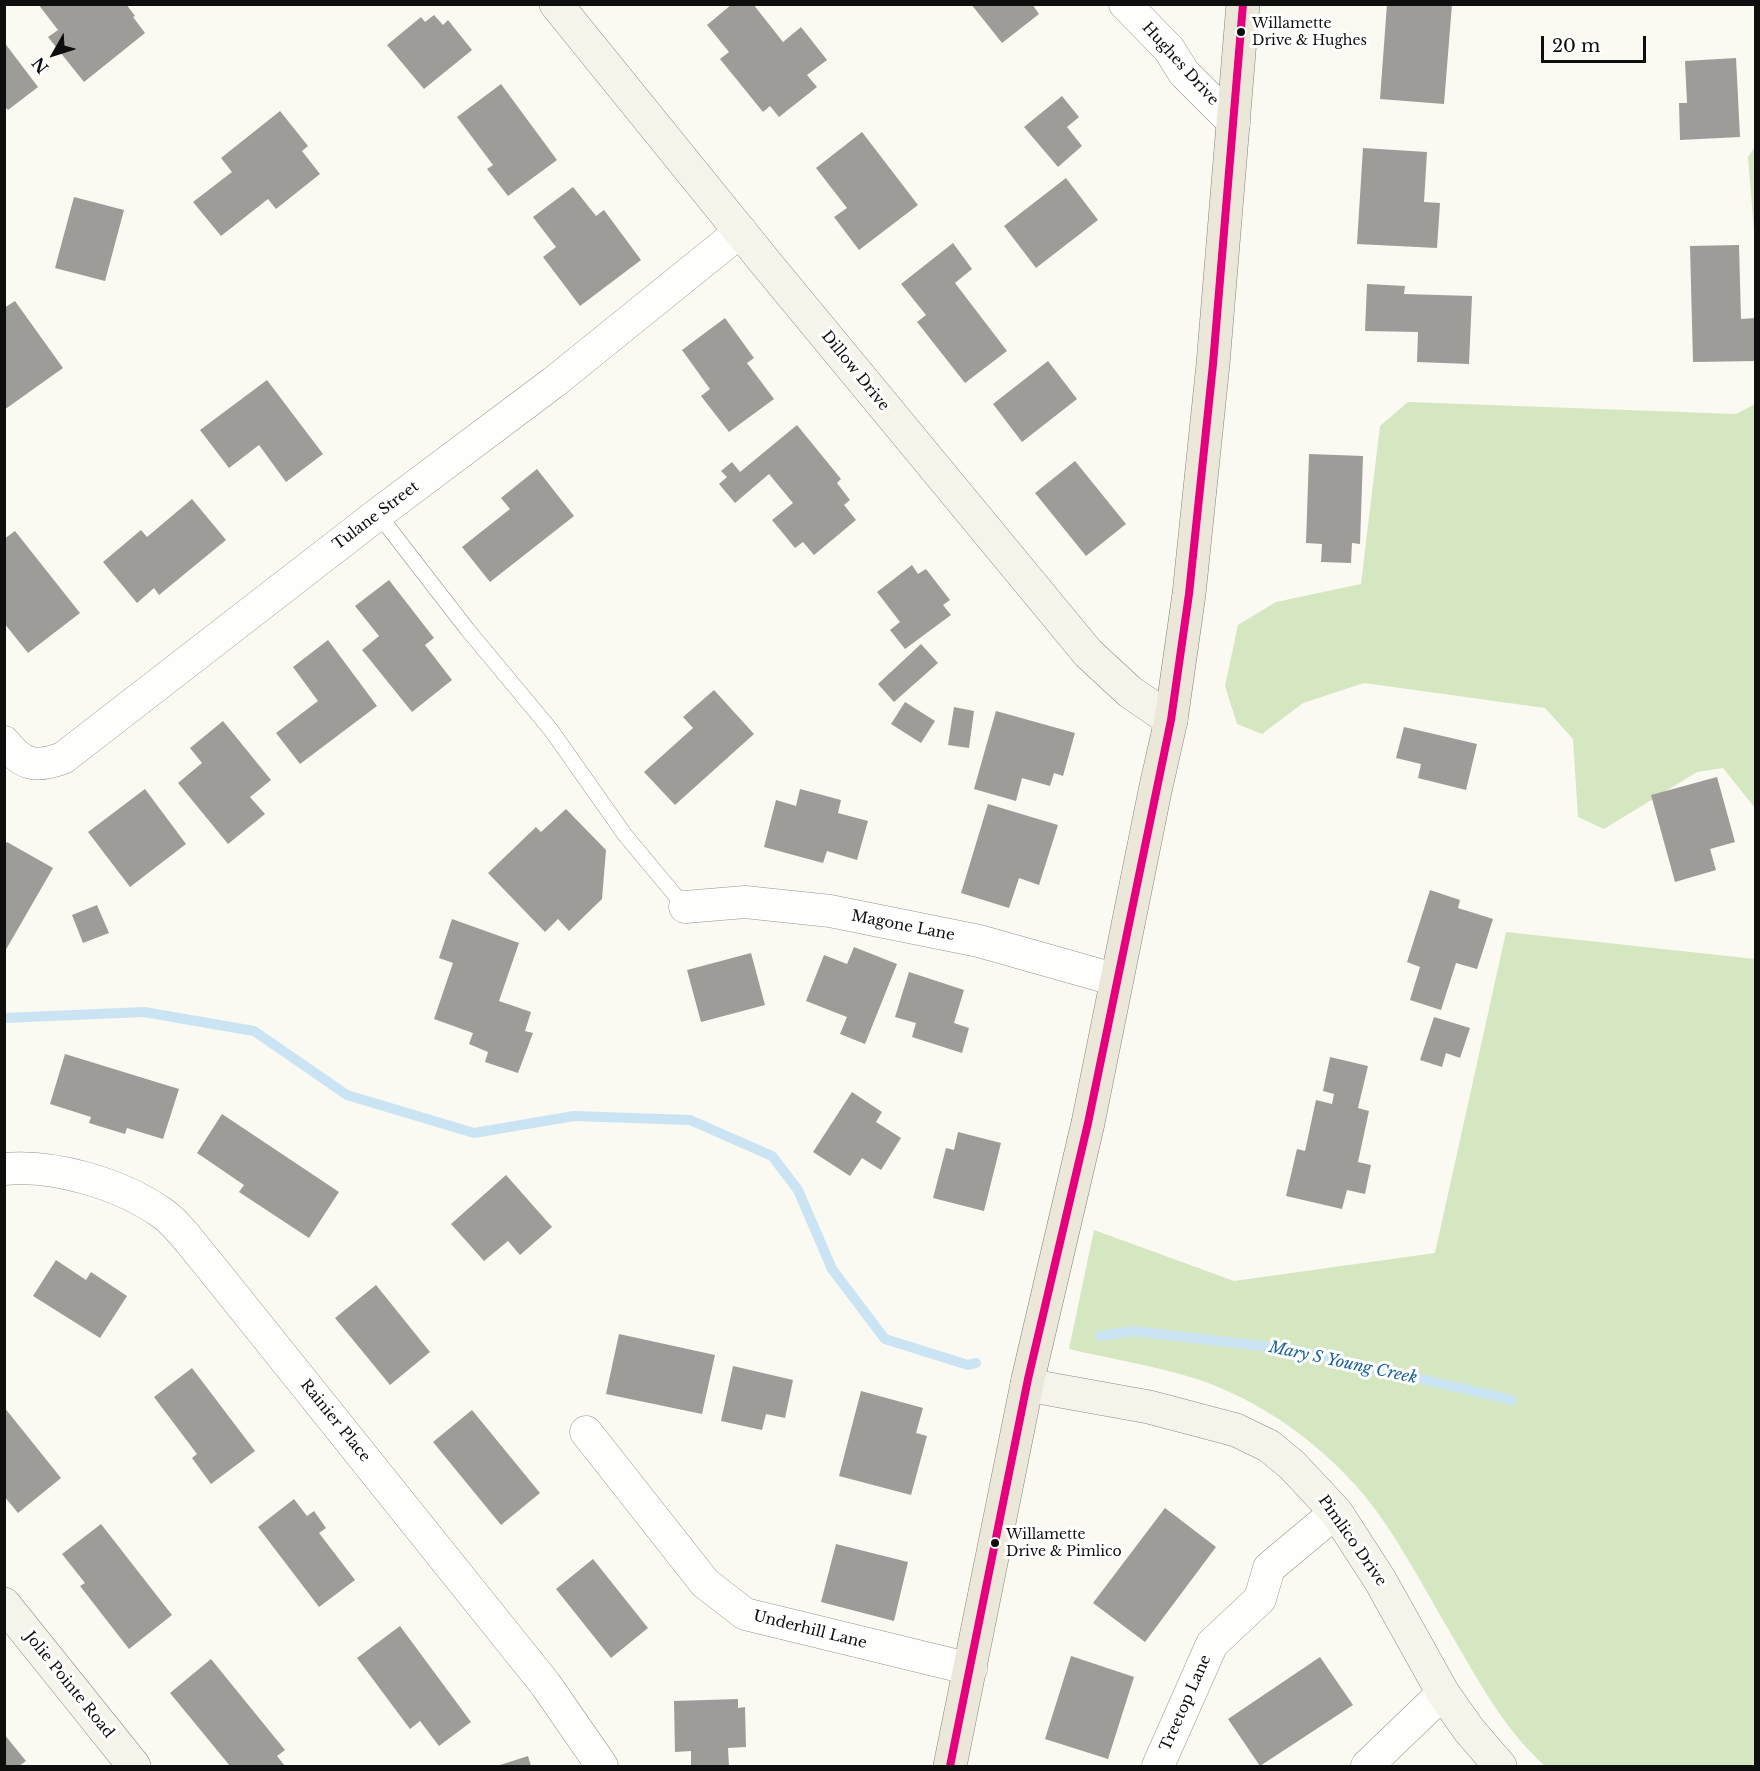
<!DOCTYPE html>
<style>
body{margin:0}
#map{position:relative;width:1760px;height:1771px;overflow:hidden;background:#faf9f2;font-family:"Libre Baskerville",serif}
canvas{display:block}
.frame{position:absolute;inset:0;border:6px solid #0e0e0e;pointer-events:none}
.north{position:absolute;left:24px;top:24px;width:60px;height:60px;-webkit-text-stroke:4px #fff;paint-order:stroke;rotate:231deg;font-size:16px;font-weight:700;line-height:24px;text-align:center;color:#0e0e0e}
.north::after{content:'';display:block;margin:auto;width:21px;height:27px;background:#0e0e0e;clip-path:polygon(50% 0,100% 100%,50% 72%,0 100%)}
.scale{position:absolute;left:1541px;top:36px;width:105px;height:27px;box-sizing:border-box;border:3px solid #0e0e0e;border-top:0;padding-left:8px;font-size:18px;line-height:21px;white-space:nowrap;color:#0e0e0e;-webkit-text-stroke:4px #fff;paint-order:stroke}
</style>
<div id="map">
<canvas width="1760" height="1771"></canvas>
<div class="frame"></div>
<div class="north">N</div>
<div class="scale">20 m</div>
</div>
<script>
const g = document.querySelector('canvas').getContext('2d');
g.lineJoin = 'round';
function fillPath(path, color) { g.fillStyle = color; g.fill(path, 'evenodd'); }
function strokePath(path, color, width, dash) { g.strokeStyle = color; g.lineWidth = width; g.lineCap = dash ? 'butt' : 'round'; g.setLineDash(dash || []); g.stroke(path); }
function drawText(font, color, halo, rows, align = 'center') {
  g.font = font + ' "Libre Baskerville",serif'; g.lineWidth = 6; g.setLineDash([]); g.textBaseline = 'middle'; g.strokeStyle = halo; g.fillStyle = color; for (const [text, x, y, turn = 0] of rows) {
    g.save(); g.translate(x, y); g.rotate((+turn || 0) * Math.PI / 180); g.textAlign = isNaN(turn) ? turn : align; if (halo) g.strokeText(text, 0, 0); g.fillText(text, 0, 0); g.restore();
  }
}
fillPath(new Path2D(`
 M 1755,147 L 1755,244 L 1748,157 Z
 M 1408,402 L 1736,414 L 1755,404 L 1755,808 L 1723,768 L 1697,772 L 1604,829 L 1578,817 L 1573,739 L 1545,708 L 1364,683 L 1303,703 L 1262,734 L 1237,724 L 1225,686 L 1238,625 L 1276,602 L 1361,584 L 1380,426 Z
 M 1506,932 L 1755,959 L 1755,1766 L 1545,1766 C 1501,1727 1474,1672 1444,1622 C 1419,1579 1395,1533 1364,1495 C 1320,1443 1262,1401 1197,1379 C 1156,1366 1112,1359 1069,1349 L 1094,1230 L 1234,1281 L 1435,1253 Z`), '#d4e7c1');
strokePath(new Path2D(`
 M 4,1018 L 144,1012 L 254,1031 L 347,1095 L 474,1133 L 574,1116 L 690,1120 L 772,1156 L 798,1190 L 832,1269 L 885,1339 L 968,1365 L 976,1363
 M 1100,1336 L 1133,1331 L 1295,1350 L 1512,1400`), '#cae4f3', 10);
fillPath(new Path2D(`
 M 38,4 L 126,4 L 135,16 L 133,17 L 145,33 L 84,82 L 48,37 L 58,30 Z
 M 732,4 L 753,4 L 783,42 L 801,27 L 827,60 L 807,75 L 817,87 L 779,117 L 770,106 L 763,112 L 720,59 L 729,52 L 707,25 Z
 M 971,4 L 1032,4 L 1039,14 L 1002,43 Z
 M 1387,4 L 1452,4 L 1444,104 L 1380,99 Z
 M 434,15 L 443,25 L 448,20 L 472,50 L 424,89 L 387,45 L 421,17 L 425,22 Z
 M 4,42 L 38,87 L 8,110 L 4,106 Z
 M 1736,58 L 1740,137 L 1680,140 L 1679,103 L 1687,103 L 1685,61 Z
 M 501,84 L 557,160 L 508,196 L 487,169 L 493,165 L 457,117 Z
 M 1062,96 L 1079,117 L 1067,127 L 1082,146 L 1058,167 L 1024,127 Z
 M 280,111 L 308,146 L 302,151 L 320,174 L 276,209 L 268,199 L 221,236 L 193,202 L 232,172 L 221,158 Z
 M 862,132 L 918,205 L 859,250 L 834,217 L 847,208 L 816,168 Z
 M 1363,148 L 1427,152 L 1424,202 L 1440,203 L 1437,248 L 1357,244 Z
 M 1066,178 L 1098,220 L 1036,268 L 1004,226 Z
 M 573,187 L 596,216 L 604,210 L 641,260 L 580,306 L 543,257 L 556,247 L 533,217 Z
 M 74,197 L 124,210 L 105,281 L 55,268 Z
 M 953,243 L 972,269 L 955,283 L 1007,351 L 965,383 L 917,322 L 926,315 L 901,284 Z
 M 1739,245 L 1741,319 L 1756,318 L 1756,361 L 1693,362 L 1690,246 Z
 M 1367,284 L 1405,286 L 1404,294 L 1472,296 L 1469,364 L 1417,362 L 1418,332 L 1365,331 Z
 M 15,301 L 63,368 L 4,410 L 4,308 Z
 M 725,318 L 754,358 L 747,363 L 774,399 L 729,432 L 701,396 L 710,389 L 682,350 Z
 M 1048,361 L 1077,399 L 1022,442 L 993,404 Z
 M 267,380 L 323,454 L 286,482 L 259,445 L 229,468 L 200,430 Z
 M 797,425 L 841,479 L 837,483 L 850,500 L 844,505 L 856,520 L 814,555 L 803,542 L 795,548 L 772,520 L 793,503 L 769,474 L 735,503 L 719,484 L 727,477 L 721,471 L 732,462 L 740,472 Z
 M 1309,454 L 1363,456 L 1360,544 L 1352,543 L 1351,563 L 1321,562 L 1322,544 L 1306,543 Z
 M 1075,461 L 1126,524 L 1086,556 L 1035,493 Z
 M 537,469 L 574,516 L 490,582 L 462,547 L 510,509 L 501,498 Z
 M 192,499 L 226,540 L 159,595 L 154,588 L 137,603 L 103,562 L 141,530 L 147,537 Z
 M 15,531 L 80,613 L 28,653 L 4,623 L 4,539 Z
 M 912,565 L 918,574 L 926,569 L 950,600 L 943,605 L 951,615 L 905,649 L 890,630 L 900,622 L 877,592 Z
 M 389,580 L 434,638 L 425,645 L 452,680 L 412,712 L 362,650 L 379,636 L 355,606 Z
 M 328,640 L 377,706 L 300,764 L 276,733 L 318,701 L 293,667 Z
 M 921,644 L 938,663 L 894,702 L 878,684 Z
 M 714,690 L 754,734 L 675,805 L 644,772 L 693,728 L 683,717 Z
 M 905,702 L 935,721 L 921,743 L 891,724 Z
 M 954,707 L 974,711 L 969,748 L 948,745 Z
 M 996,711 L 1075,733 L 1063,776 L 1054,773 L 1050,786 L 1022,778 L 1016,801 L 974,789 Z
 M 223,721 L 271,780 L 250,797 L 265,814 L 228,844 L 178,783 L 202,763 L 190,748 Z
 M 1404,727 L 1477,744 L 1466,790 L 1418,778 L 1421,764 L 1396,758 Z
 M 1717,777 L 1735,842 L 1710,849 L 1716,870 L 1675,882 L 1651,795 Z
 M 145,789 L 186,844 L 130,887 L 88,832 Z
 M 800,789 L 841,800 L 838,813 L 868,821 L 857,860 L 827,851 L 823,863 L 764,847 L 776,800 L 796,806 Z
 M 988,804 L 1058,825 L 1039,885 L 1019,878 L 1009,908 L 961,893 Z
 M 566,809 L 606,850 L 602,899 L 569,931 L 558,919 L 545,932 L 488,873 L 536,827 L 541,832 Z
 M 7,842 L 53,868 L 4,953 L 4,846 Z
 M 1430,890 L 1460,900 L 1458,908 L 1493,919 L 1477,969 L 1456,963 L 1441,1010 L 1410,1000 L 1420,967 L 1407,962 Z
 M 97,905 L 109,933 L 83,943 L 72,915 Z
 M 452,919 L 519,943 L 499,1001 L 531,1012 L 525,1031 L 533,1033 L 518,1073 L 485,1062 L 488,1052 L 469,1044 L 473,1033 L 434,1019 L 453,963 L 439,958 Z
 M 854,947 L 897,964 L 865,1044 L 840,1034 L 847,1017 L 806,1001 L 824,955 L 847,964 Z
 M 751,953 L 765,1005 L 701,1022 L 687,970 Z
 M 909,972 L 964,990 L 954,1023 L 969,1028 L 962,1053 L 912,1037 L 916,1023 L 895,1017 Z
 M 1434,1017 L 1470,1028 L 1460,1058 L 1446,1053 L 1442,1067 L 1420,1060 Z
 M 65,1054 L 179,1089 L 163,1139 L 127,1128 L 125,1134 L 89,1123 L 91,1117 L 50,1104 Z
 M 1330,1057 L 1368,1066 L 1358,1108 L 1369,1111 L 1358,1162 L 1371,1165 L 1365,1194 L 1347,1190 L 1342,1209 L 1286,1196 L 1297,1149 L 1305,1151 L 1316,1100 L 1332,1104 L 1334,1094 L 1323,1091 Z
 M 852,1092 L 882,1112 L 876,1122 L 901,1138 L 881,1170 L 862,1158 L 850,1176 L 813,1152 Z
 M 222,1114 L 339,1192 L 309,1238 L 239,1192 L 244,1185 L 197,1153 Z
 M 958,1132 L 1001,1143 L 984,1211 L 933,1198 L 946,1148 L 954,1150 Z
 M 506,1175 L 552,1227 L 520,1255 L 508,1241 L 484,1261 L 451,1224 Z
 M 56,1260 L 86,1280 L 91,1272 L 127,1296 L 100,1338 L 33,1296 Z
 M 376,1285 L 430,1352 L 390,1385 L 335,1318 Z
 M 619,1334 L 715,1355 L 702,1414 L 606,1394 Z
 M 733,1366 L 793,1380 L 785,1418 L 766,1414 L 762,1430 L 721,1421 Z
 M 192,1368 L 255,1451 L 211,1484 L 192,1458 L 197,1454 L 154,1397 Z
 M 861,1391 L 923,1408 L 916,1433 L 927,1436 L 911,1495 L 839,1476 Z
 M 4,1407 L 61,1478 L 18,1513 L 4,1496 Z
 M 472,1410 L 540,1493 L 501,1525 L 433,1442 Z
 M 294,1499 L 307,1516 L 314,1511 L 326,1528 L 319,1533 L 355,1580 L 319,1607 L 258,1527 Z
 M 1165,1508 L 1216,1547 L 1145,1642 L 1093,1603 Z
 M 101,1524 L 172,1615 L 129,1649 L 80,1586 L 85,1583 L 62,1554 Z
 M 836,1544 L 908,1562 L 894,1621 L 821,1602 Z
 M 593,1559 L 648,1628 L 611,1658 L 556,1589 Z
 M 400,1626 L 471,1722 L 439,1746 L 420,1721 L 410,1729 L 357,1658 Z
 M 1071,1656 L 1134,1677 L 1108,1759 L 1045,1739 Z
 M 1320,1657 L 1353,1705 L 1260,1766 L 1228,1719 Z
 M 211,1659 L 285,1750 L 277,1756 L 285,1766 L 230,1766 L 170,1693 Z
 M 738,1699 L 738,1708 L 745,1707 L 746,1747 L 728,1748 L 729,1766 L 691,1766 L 691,1751 L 675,1752 L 674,1701 Z
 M 4,1734 L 26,1761 L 19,1766 L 4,1766 Z
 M 528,1756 L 531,1766 L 497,1766 Z`), '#9e9c98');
const lane = new Path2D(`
 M 378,514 L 467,629 L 551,730 L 625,835 L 685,907`);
const street = new Path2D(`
 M 1125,4 L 1169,49 L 1184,73 L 1234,123
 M 4,742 C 23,766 36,768 63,758 L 378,514 L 554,382 L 741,231
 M 685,907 L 745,902 L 830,911 L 979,941 L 1117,980
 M 4,1169 C 54,1164 121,1184 162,1213 C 178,1224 193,1246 206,1261 L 546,1685 L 602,1766
 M 586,1432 L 705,1583 L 745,1614 L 971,1669
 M 1158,1766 L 1212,1644 L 1260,1599 L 1269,1568 L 1336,1512
 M 1367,1766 L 1443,1693`);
const secondary = new Path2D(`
 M 556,4 L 765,262 L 1088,653 L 1130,692 L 1171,720
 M 1027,1385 L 1149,1407 L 1236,1430 L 1269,1446 L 1292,1465 L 1336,1512 L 1380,1580 L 1443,1693 L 1469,1730 L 1500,1766
 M 4,1604 L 134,1766`);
const primary = new Path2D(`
 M 950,1766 L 1028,1379 L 1088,1123 L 1155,791 L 1171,720 L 1189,594 L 1213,364 L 1243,4`);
strokePath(lane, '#949491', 16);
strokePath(street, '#949491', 33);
strokePath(secondary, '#8b8a87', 34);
strokePath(primary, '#82817e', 34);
strokePath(lane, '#fefefd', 15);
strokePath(street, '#fefefd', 32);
strokePath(secondary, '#f5f4ea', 33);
strokePath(primary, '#ece8d9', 33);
strokePath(new Path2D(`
 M 950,1766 L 1028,1379 L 1088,1123 L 1171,720 L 1189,594 L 1213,364 L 1243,4`), '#e5007d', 8);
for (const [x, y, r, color] of [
 [1241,32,5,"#0e0e0e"],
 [995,1543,5,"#0e0e0e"]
]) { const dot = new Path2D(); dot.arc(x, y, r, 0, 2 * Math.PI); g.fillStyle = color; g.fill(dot); strokePath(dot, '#fff', 2); }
drawText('14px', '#0e0e0e', '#fff', [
 ["Willamette",1252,24],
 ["Drive & Hughes",1252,41],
 ["Willamette",1006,1535],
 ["Drive & Pimlico",1006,1552]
], 'left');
drawText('15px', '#0e0e0e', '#fff', [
 ["Hughes Drive",1180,64,48],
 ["Dillow Drive",855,371,51],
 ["Tulane Street",376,516,-37],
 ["Magone Lane",903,926,11],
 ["Rainier Place",335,1421,51],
 ["Pimlico Drive",1352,1541,55],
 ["Underhill Lane",810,1630,14],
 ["Jolie Pointe Road",69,1685,51],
 ["Treetop Lane",1186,1703,-66]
]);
drawText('italic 16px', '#1a619c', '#fff', [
 ["Mary S Young Creek",1343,1363,12]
]);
</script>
